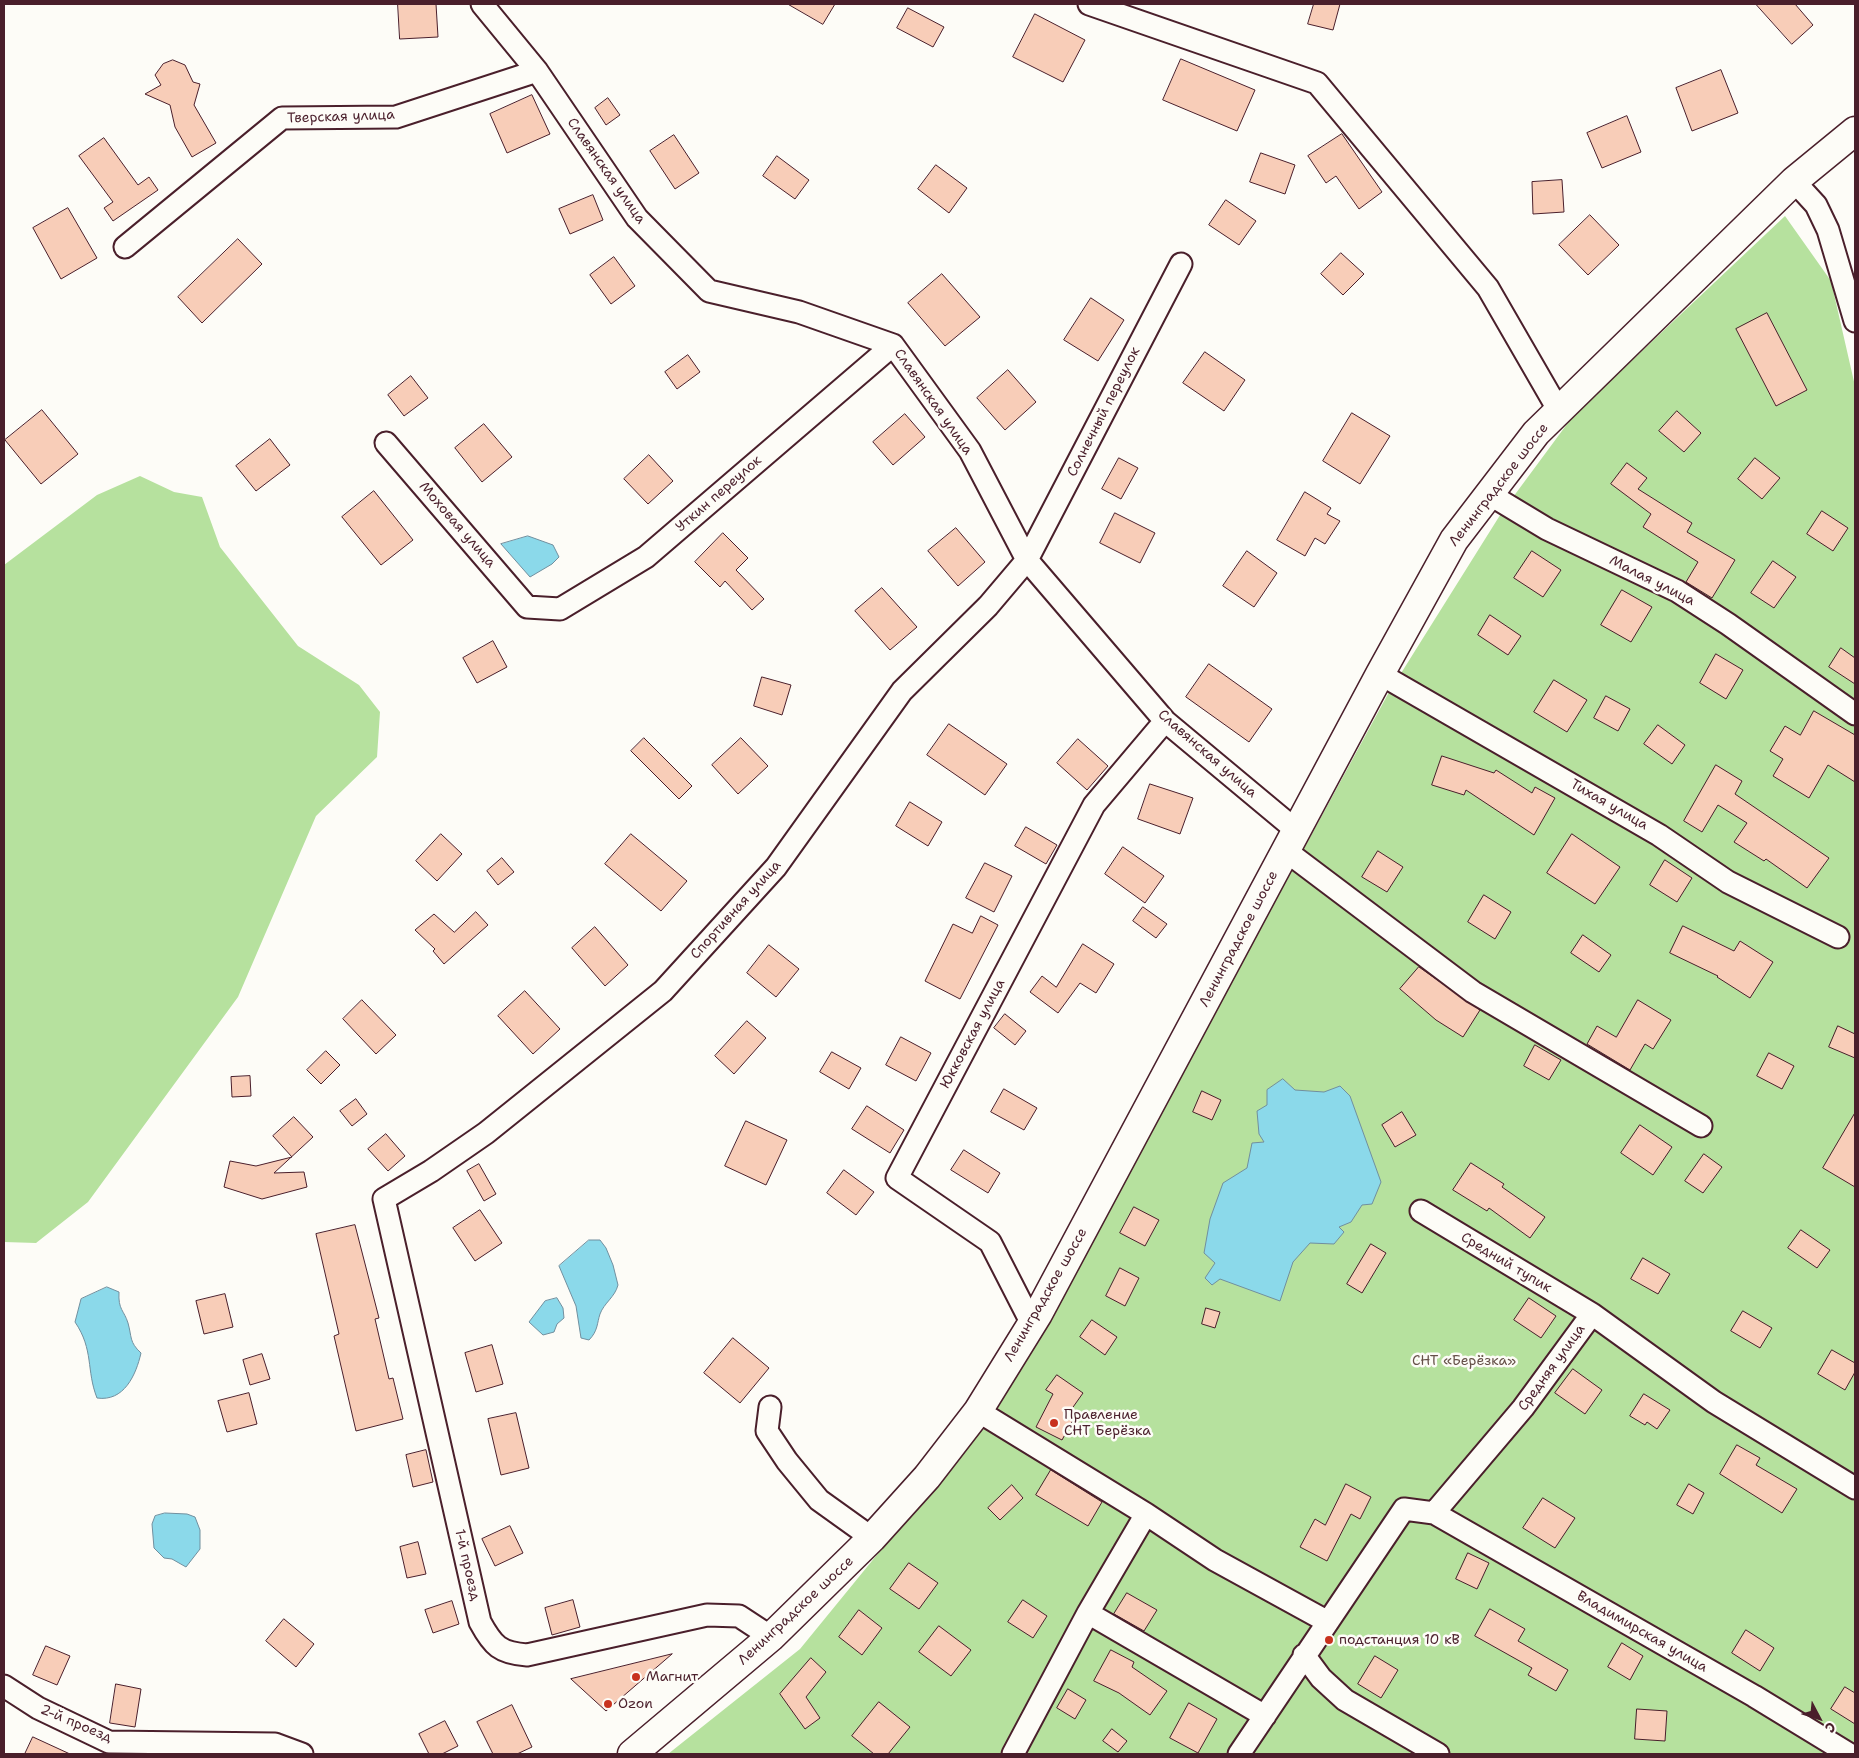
<!DOCTYPE html>
<meta charset="utf-8">
<style>
body{margin:0}
#map{position:relative;width:1859px;height:1758px;overflow:hidden;background:#fdfcf7;font-family:"Shantell Sans",sans-serif}
canvas{display:block}
.frame{position:absolute;inset:0;border:5px solid #4a1f2b;pointer-events:none}
.north{position:absolute;left:1794px;top:1693px;width:50px;height:50px;-webkit-text-stroke:4px #fdfcf7;paint-order:stroke;rotate:130deg;font-size:14px;font-weight:700;line-height:20px;text-align:center;color:#4a1f2b}
.north::after{content:'';display:block;margin:auto;width:18px;height:22px;background:#4a1f2b;clip-path:polygon(50% 0,100% 100%,50% 72%,0 100%)}
</style>
<div id="map">
<canvas width="1859" height="1758"></canvas>
<div class="frame"></div>
<div class="north">С</div>
</div>
<script>
const g = document.querySelector('canvas').getContext('2d');
g.lineJoin = 'round';
function fillPath(path, color) { g.fillStyle = color; g.fill(path, 'evenodd'); }
function strokePath(path, color, width, dash) { g.strokeStyle = color; g.lineWidth = width; g.lineCap = dash ? 'butt' : 'round'; g.setLineDash(dash || []); g.stroke(path); }
function drawText(font, color, halo, rows, align = 'center') {
  g.font = font + ' "Shantell Sans",sans-serif'; g.lineWidth = 5; g.setLineDash([]); g.textBaseline = 'middle'; g.strokeStyle = halo; g.fillStyle = color; for (const [text, x, y, turn = 0] of rows) {
    g.save(); g.translate(x, y); g.rotate((+turn || 0) * Math.PI / 180); g.textAlign = isNaN(turn) ? turn : align; if (halo) g.strokeText(text, 0, 0); g.fillText(text, 0, 0); g.restore();
  }
}
fillPath(new Path2D(`
 M 1785,216 L 1831,281 L 1855,386 L 1855,1754 L 668,1754 L 800,1649 L 974,1436 L 1276,900 L 1388,694 L 1502,512 L 1573,416 Z
 M 140,476 L 174,492 L 202,497 L 220,547 L 298,646 L 359,685 L 380,712 L 377,757 L 316,816 L 238,997 L 88,1202 L 36,1243 L 4,1242 L 4,565 L 97,495 Z`), '#b6e19e');
const water = new Path2D(`
 M 528,536 L 553,545 L 559,557 L 552,564 L 530,577 L 501,544 Z
 M 1283,1079 L 1295,1090 L 1324,1092 L 1340,1086 L 1350,1096 L 1381,1182 L 1372,1204 L 1362,1205 L 1351,1222 L 1339,1227 L 1344,1232 L 1334,1244 L 1310,1243 L 1293,1262 L 1280,1301 L 1220,1279 L 1212,1285 L 1205,1278 L 1215,1263 L 1204,1253 L 1210,1219 L 1223,1183 L 1247,1168 L 1252,1143 L 1264,1142 L 1259,1134 L 1257,1111 L 1267,1105 L 1267,1090 Z
 M 589,1240 L 600,1240 L 606,1248 L 613,1265 L 618,1285 C 615,1297 604,1303 600,1314 C 597,1323 598,1331 589,1340 L 581,1338 L 576,1306 L 559,1266 Z
 M 107,1287 L 119,1292 C 118,1310 124,1310 128,1323 C 132,1337 129,1342 141,1353 C 136,1375 124,1402 97,1398 C 86,1370 94,1350 75,1322 L 81,1299 Z
 M 557,1298 L 563,1308 L 564,1318 L 557,1324 L 554,1332 L 543,1335 L 529,1322 L 545,1301 Z
 M 165,1513 L 187,1514 L 195,1517 L 200,1530 L 200,1549 L 186,1567 L 172,1559 L 164,1558 L 154,1548 L 152,1524 L 155,1516 Z`);
fillPath(water, '#8bd9ea');
strokePath(water, '#718f9e', 1);
const building = new Path2D(`
 M 398,4 L 436,4 L 438,37 L 400,39 Z
 M 788,4 L 835,4 L 823,24 Z
 M 1314,4 L 1340,4 L 1333,30 L 1308,24 Z
 M 1756,4 L 1795,4 L 1813,25 L 1792,44 Z
 M 908,8 L 944,27 L 933,47 L 897,28 Z
 M 1035,14 L 1085,40 L 1063,82 L 1013,57 Z
 M 1181,59 L 1255,90 L 1237,131 L 1163,100 Z
 M 173,60 L 185,65 L 193,82 L 200,84 L 194,105 L 216,143 L 192,157 L 175,127 L 170,105 L 145,94 L 161,85 L 155,75 L 163,64 Z
 M 1721,70 L 1738,113 L 1692,131 L 1676,88 Z
 M 532,95 L 550,134 L 507,153 L 490,114 Z
 M 608,98 L 620,115 L 606,125 L 595,108 Z
 M 1627,116 L 1641,152 L 1602,168 L 1587,133 Z
 M 1342,134 L 1382,192 L 1359,209 L 1336,176 L 1326,183 L 1308,156 Z
 M 674,135 L 699,173 L 675,189 L 650,151 Z
 M 104,138 L 138,185 L 149,177 L 158,190 L 113,221 L 104,208 L 113,202 L 79,156 Z
 M 1261,153 L 1295,165 L 1285,194 L 1250,182 Z
 M 777,156 L 809,180 L 795,199 L 763,176 Z
 M 936,165 L 967,188 L 949,213 L 918,189 Z
 M 1562,180 L 1564,212 L 1533,214 L 1532,182 Z
 M 593,195 L 603,220 L 570,234 L 559,209 Z
 M 1226,200 L 1256,221 L 1239,245 L 1209,225 Z
 M 68,208 L 97,258 L 61,279 L 33,228 Z
 M 1590,215 L 1619,245 L 1588,275 L 1559,245 Z
 M 238,239 L 262,264 L 202,323 L 178,297 Z
 M 1341,253 L 1364,274 L 1343,295 L 1321,274 Z
 M 614,257 L 635,286 L 611,304 L 590,275 Z
 M 942,274 L 980,317 L 945,346 L 908,303 Z
 M 1091,298 L 1124,320 L 1098,361 L 1064,340 Z
 M 1767,313 L 1807,390 L 1776,406 L 1736,329 Z
 M 1205,352 L 1245,380 L 1224,411 L 1183,383 Z
 M 688,355 L 700,372 L 677,389 L 665,372 Z
 M 1008,370 L 1036,402 L 1005,430 L 977,398 Z
 M 411,376 L 428,398 L 404,416 L 388,395 Z
 M 42,410 L 78,454 L 41,484 L 5,440 Z
 M 1677,411 L 1701,433 L 1684,452 L 1659,431 Z
 M 1352,413 L 1390,436 L 1360,484 L 1323,461 Z
 M 905,414 L 925,437 L 893,465 L 873,442 Z
 M 484,424 L 512,457 L 482,482 L 455,448 Z
 M 270,439 L 290,465 L 256,491 L 236,466 Z
 M 649,455 L 673,481 L 648,504 L 624,479 Z
 M 1119,458 L 1138,468 L 1121,499 L 1102,489 Z
 M 1755,458 L 1780,478 L 1762,499 L 1738,479 Z
 M 1627,463 L 1647,478 L 1638,489 L 1692,523 L 1687,532 L 1735,560 L 1712,598 L 1686,582 L 1698,562 L 1643,527 L 1651,514 L 1611,484 Z
 M 374,491 L 413,540 L 381,565 L 342,517 Z
 M 1305,492 L 1331,508 L 1327,514 L 1340,521 L 1325,544 L 1315,538 L 1305,556 L 1277,540 Z
 M 1822,511 L 1848,528 L 1833,551 L 1807,534 Z
 M 1115,513 L 1155,533 L 1140,563 L 1100,543 Z
 M 956,528 L 985,562 L 958,586 L 928,551 Z
 M 723,533 L 748,558 L 736,570 L 764,599 L 752,610 L 725,581 L 720,587 L 695,562 Z
 M 1247,551 L 1277,573 L 1254,607 L 1223,586 Z
 M 1532,551 L 1561,570 L 1543,597 L 1514,578 Z
 M 1773,561 L 1796,577 L 1774,608 L 1751,593 Z
 M 882,588 L 917,627 L 890,650 L 855,611 Z
 M 1622,590 L 1652,607 L 1631,642 L 1601,625 Z
 M 1490,615 L 1521,636 L 1508,655 L 1478,635 Z
 M 493,641 L 507,667 L 477,683 L 463,658 Z
 M 1841,648 L 1855,658 L 1855,684 L 1829,667 Z
 M 1716,654 L 1743,670 L 1726,699 L 1700,683 Z
 M 1209,664 L 1272,709 L 1249,742 L 1186,697 Z
 M 762,677 L 791,685 L 782,715 L 754,706 Z
 M 1554,680 L 1587,700 L 1567,732 L 1534,712 Z
 M 1606,696 L 1630,709 L 1618,731 L 1594,718 Z
 M 1814,711 L 1855,735 L 1855,782 L 1828,765 L 1809,798 L 1773,776 L 1783,759 L 1770,751 L 1785,726 L 1800,735 Z
 M 949,724 L 1007,764 L 985,795 L 927,755 Z
 M 1658,725 L 1685,745 L 1672,764 L 1644,744 Z
 M 644,738 L 692,786 L 679,799 L 631,751 Z
 M 741,738 L 768,766 L 738,794 L 712,765 Z
 M 1078,739 L 1108,766 L 1087,790 L 1057,763 Z
 M 1442,756 L 1494,773 L 1496,770 L 1532,793 L 1535,787 L 1555,798 L 1534,835 L 1466,790 L 1464,795 L 1432,785 Z
 M 1716,765 L 1742,781 L 1735,794 L 1829,858 L 1807,888 L 1766,859 L 1764,861 L 1734,842 L 1747,823 L 1718,805 L 1702,832 L 1684,821 Z
 M 1150,784 L 1193,798 L 1180,834 L 1138,819 Z
 M 910,802 L 942,822 L 928,846 L 896,826 Z
 M 1026,827 L 1057,845 L 1046,864 L 1015,846 Z
 M 441,834 L 462,854 L 437,881 L 416,861 Z
 M 631,834 L 687,881 L 661,911 L 605,864 Z
 M 1572,834 L 1620,867 L 1595,904 L 1547,873 Z
 M 1123,847 L 1164,876 L 1145,903 L 1105,874 Z
 M 1378,851 L 1403,867 L 1387,892 L 1362,877 Z
 M 502,858 L 514,872 L 498,885 L 487,871 Z
 M 1665,860 L 1692,878 L 1677,902 L 1650,885 Z
 M 985,863 L 1012,876 L 994,912 L 966,898 Z
 M 1484,895 L 1511,912 L 1495,939 L 1468,922 Z
 M 1143,907 L 1167,924 L 1156,938 L 1133,921 Z
 M 476,912 L 488,925 L 444,964 L 433,951 L 435,949 L 415,930 L 434,914 L 454,932 Z
 M 981,916 L 998,925 L 960,999 L 925,981 L 953,924 L 972,933 Z
 M 1683,926 L 1734,951 L 1740,941 L 1773,962 L 1750,998 L 1717,977 L 1718,976 L 1670,953 Z
 M 595,927 L 628,965 L 605,986 L 572,948 Z
 M 1583,935 L 1611,955 L 1599,972 L 1571,953 Z
 M 1083,944 L 1114,964 L 1096,993 L 1080,983 L 1058,1013 L 1030,992 L 1042,976 L 1056,987 Z
 M 769,945 L 799,969 L 776,997 L 747,973 Z
 M 1419,967 L 1480,1010 L 1463,1037 L 1436,1020 L 1400,989 Z
 M 525,991 L 560,1029 L 533,1054 L 498,1016 Z
 M 362,1000 L 396,1035 L 376,1054 L 343,1019 Z
 M 1638,1000 L 1671,1020 L 1653,1049 L 1645,1044 L 1630,1070 L 1587,1044 L 1597,1026 L 1616,1037 Z
 M 1005,1014 L 1026,1031 L 1015,1045 L 994,1028 Z
 M 747,1021 L 766,1038 L 734,1074 L 715,1056 Z
 M 1838,1026 L 1855,1034 L 1855,1058 L 1829,1047 Z
 M 901,1037 L 931,1053 L 916,1081 L 886,1065 Z
 M 1535,1045 L 1561,1060 L 1549,1080 L 1524,1066 Z
 M 326,1051 L 340,1065 L 321,1084 L 307,1070 Z
 M 832,1052 L 861,1068 L 849,1089 L 820,1072 Z
 M 1769,1053 L 1794,1066 L 1782,1089 L 1757,1076 Z
 M 250,1076 L 251,1096 L 232,1097 L 231,1077 Z
 M 1004,1089 L 1037,1108 L 1024,1130 L 991,1112 Z
 M 1202,1091 L 1221,1100 L 1212,1120 L 1193,1112 Z
 M 356,1099 L 367,1114 L 352,1126 L 340,1111 Z
 M 867,1106 L 904,1130 L 890,1153 L 852,1129 Z
 M 1402,1112 L 1416,1135 L 1395,1147 L 1382,1125 Z
 M 1855,1113 L 1855,1187 L 1823,1168 Z
 M 294,1117 L 313,1137 L 274,1173 L 304,1172 L 307,1187 L 262,1199 L 224,1187 L 230,1161 L 256,1166 L 292,1157 L 273,1136 Z
 M 746,1121 L 787,1140 L 766,1185 L 725,1166 Z
 M 1640,1125 L 1672,1147 L 1653,1175 L 1621,1153 Z
 M 386,1134 L 405,1156 L 388,1171 L 368,1149 Z
 M 964,1150 L 1000,1173 L 988,1193 L 951,1170 Z
 M 1704,1154 L 1722,1167 L 1703,1193 L 1685,1181 Z
 M 1471,1163 L 1504,1184 L 1502,1187 L 1545,1217 L 1530,1238 L 1489,1208 L 1487,1211 L 1453,1190 Z
 M 479,1164 L 496,1194 L 484,1201 L 467,1171 Z
 M 844,1170 L 874,1192 L 856,1215 L 827,1193 Z
 M 1134,1207 L 1159,1220 L 1145,1246 L 1120,1233 Z
 M 480,1210 L 502,1243 L 475,1261 L 453,1228 Z
 M 355,1225 L 379,1318 L 375,1319 L 389,1379 L 393,1378 L 403,1419 L 356,1431 L 334,1336 L 339,1334 L 316,1234 Z
 M 1801,1230 L 1830,1250 L 1817,1268 L 1788,1248 Z
 M 1371,1244 L 1386,1253 L 1362,1293 L 1347,1284 Z
 M 1643,1258 L 1670,1274 L 1658,1294 L 1631,1279 Z
 M 1120,1268 L 1139,1278 L 1125,1306 L 1106,1296 Z
 M 225,1294 L 233,1327 L 204,1334 L 196,1301 Z
 M 1529,1298 L 1556,1316 L 1541,1338 L 1514,1320 Z
 M 1206,1308 L 1220,1312 L 1215,1328 L 1202,1324 Z
 M 1743,1311 L 1772,1328 L 1760,1348 L 1731,1331 Z
 M 1092,1320 L 1117,1337 L 1105,1355 L 1080,1337 Z
 M 733,1338 L 769,1368 L 740,1403 L 704,1373 Z
 M 492,1345 L 503,1384 L 476,1392 L 465,1353 Z
 M 1832,1350 L 1855,1363 L 1855,1372 L 1845,1390 L 1818,1374 Z
 M 262,1354 L 270,1379 L 250,1385 L 243,1360 Z
 M 1573,1369 L 1602,1390 L 1585,1414 L 1555,1393 Z
 M 1057,1375 L 1083,1393 L 1066,1417 L 1073,1420 L 1062,1440 L 1036,1427 L 1053,1394 L 1046,1390 Z
 M 249,1393 L 257,1424 L 227,1432 L 218,1401 Z
 M 1644,1394 L 1670,1410 L 1657,1429 L 1647,1422 L 1645,1425 L 1630,1416 Z
 M 516,1413 L 529,1468 L 501,1475 L 488,1419 Z
 M 1737,1445 L 1760,1458 L 1756,1465 L 1797,1489 L 1782,1513 L 1720,1474 Z
 M 426,1450 L 433,1482 L 413,1487 L 406,1455 Z
 M 1051,1470 L 1102,1502 L 1088,1526 L 1036,1495 Z
 M 1346,1484 L 1371,1497 L 1360,1519 L 1351,1514 L 1327,1561 L 1300,1547 L 1315,1519 L 1325,1525 Z
 M 1689,1484 L 1704,1493 L 1693,1514 L 1677,1505 Z
 M 1012,1485 L 1023,1498 L 1000,1520 L 988,1508 Z
 M 1543,1498 L 1575,1518 L 1555,1548 L 1523,1528 Z
 M 510,1526 L 523,1553 L 495,1566 L 482,1539 Z
 M 418,1542 L 426,1574 L 407,1578 L 400,1547 Z
 M 1468,1553 L 1489,1563 L 1477,1589 L 1456,1579 Z
 M 909,1563 L 938,1583 L 919,1609 L 890,1589 Z
 M 1127,1593 L 1157,1610 L 1144,1631 L 1114,1614 Z
 M 573,1600 L 580,1627 L 552,1635 L 545,1608 Z
 M 1023,1600 L 1047,1616 L 1033,1638 L 1008,1622 Z
 M 452,1601 L 459,1624 L 433,1633 L 425,1610 Z
 M 1490,1609 L 1525,1629 L 1518,1641 L 1568,1670 L 1556,1691 L 1528,1675 L 1532,1668 L 1475,1636 Z
 M 859,1610 L 882,1628 L 862,1655 L 839,1637 Z
 M 284,1619 L 314,1644 L 296,1667 L 266,1641 Z
 M 939,1626 L 971,1650 L 951,1676 L 919,1652 Z
 M 1746,1630 L 1774,1648 L 1760,1671 L 1732,1653 Z
 M 1622,1643 L 1643,1656 L 1630,1680 L 1608,1667 Z
 M 46,1646 L 70,1656 L 57,1685 L 33,1675 Z
 M 1111,1650 L 1134,1662 L 1132,1667 L 1167,1691 L 1150,1715 L 1119,1693 L 1094,1681 Z
 M 672,1654 L 606,1711 L 571,1679 Z
 M 1375,1656 L 1398,1670 L 1381,1698 L 1358,1684 Z
 M 811,1658 L 826,1672 L 806,1697 L 820,1718 L 805,1729 L 780,1694 Z
 M 116,1684 L 141,1689 L 135,1727 L 110,1723 Z
 M 1845,1687 L 1855,1693 L 1855,1724 L 1831,1709 Z
 M 1068,1689 L 1086,1700 L 1075,1719 L 1057,1708 Z
 M 879,1702 L 910,1727 L 888,1754 L 874,1754 L 852,1736 Z
 M 1189,1703 L 1217,1719 L 1198,1753 L 1170,1738 Z
 M 512,1705 L 532,1747 L 517,1754 L 493,1754 L 477,1722 Z
 M 1637,1709 L 1667,1711 L 1665,1741 L 1635,1739 Z
 M 445,1721 L 458,1746 L 442,1754 L 429,1754 L 419,1734 Z
 M 1112,1729 L 1127,1741 L 1118,1752 L 1103,1741 Z
 M 33,1737 L 70,1754 L 25,1754 Z`);
fillPath(building, '#f8cdb8');
strokePath(building, '#4a1f2b', 1);
const minor = new Path2D(`
 M 482,4 L 537,71 L 637,218 L 709,291 L 799,312 L 893,345 L 970,451 L 1027,560 L 1165,721 L 1297,831
 M 1089,4 L 1317,83 L 1488,288 L 1559,411
 M 1794,181 L 1816,205 L 1828,230 L 1855,321
 M 125,247 L 282,118 L 396,117 L 537,71
 M 386,443 L 527,607 L 560,609 L 646,557 L 893,345
 M 1489,494 L 1547,529 L 1677,591 L 1728,624 L 1855,714
 M 1380,674 L 1659,835 L 1728,882 L 1838,937
 M 1286,851 L 1473,992 L 1701,1126
 M 1421,1211 L 1592,1314
 M 1032,1324 L 990,1242 L 897,1178 L 1094,805 L 1165,721
 M 770,1407 L 767,1431 L 787,1461 L 819,1500 L 872,1538
 M 978,1411 L 1146,1514 L 1215,1560 L 1328,1622
 M 1434,1513 L 1754,1696 L 1849,1754
 M 1088,1613 L 1265,1716
 M 771,1637 L 739,1616 L 707,1615 L 527,1655 C 500,1653 493,1646 480,1622 L 384,1199 L 431,1171 L 486,1133 L 663,991 L 776,867 L 902,691 L 988,606 L 1027,560 L 1181,264
 M 1304,1655 L 1321,1678 L 1345,1700 L 1438,1754
 M 4,1686 L 38,1708 L 109,1742 L 275,1744 L 302,1754
 M 1013,1754 L 1088,1613 L 1146,1514
 M 1239,1754 L 1404,1509 L 1434,1513 L 1523,1408 L 1592,1314 L 1714,1402 L 1855,1488`);
const secondary = new Path2D(`
 M 632,1754 L 771,1637 L 872,1538 L 927,1477 L 978,1411 L 1038,1314 L 1380,674 L 1454,540 L 1536,433 L 1794,181 L 1855,131`);
strokePath(minor, '#4a1f2b', 25);
strokePath(secondary, '#4a1f2b', 31);
strokePath(minor, '#fdfcf7', 21);
strokePath(secondary, '#fdfcf7', 28);
for (const [x, y, r, color] of [
 [1054,1423,5,"#c8321e"],
 [1329,1640,5,"#c8321e"],
 [636,1677,5,"#c8321e"],
 [608,1704,5,"#c8321e"]
]) { const dot = new Path2D(); dot.arc(x, y, r, 0, 2 * Math.PI); g.fillStyle = color; g.fill(dot); strokePath(dot, '#fdfcf7', 2); }
drawText('14px', '#4a1f2b', '#fdfcf7', [
 ["Тверская улица",341,117,-2],
 ["Славянская улица",606,171,55],
 ["Славянская улица",933,402,55],
 ["Солнечный переулок",1104,412,-63],
 ["Ленинградское шоссе",1499,485,-52],
 ["Уткин переулок",719,494,-41],
 ["Моховая улица",457,525,49],
 ["Малая улица",1652,581,27],
 ["Славянская улица",1207,754,41],
 ["Тихая улица",1609,805,30],
 ["Спортивная улица",736,910,-48],
 ["Ленинградское шоссе",1239,939,-62],
 ["Юкковская улица",973,1034,-62],
 ["Средний тупик",1506,1263,31],
 ["Ленинградское шоссе",1046,1295,-60],
 ["Средняя улица",1552,1368,-54],
 ["1-й проезд",467,1565,77],
 ["Ленинградское шоссе",796,1611,-43],
 ["Владимирская улица",1642,1632,30],
 ["2-й проезд",76,1724,23]
]);
drawText('14px', '#655048', '#fdfcf7', [
 ["СНТ «Берёзка»",1464,1361]
]);
drawText('14px', '#4a1f2b', '#fdfcf7', [
 ["Правление",1064,1415],
 ["СНТ Берёзка",1064,1431],
 ["подстанция 10 кВ",1339,1640],
 ["Магнит",646,1677],
 ["Ozon",618,1704]
], 'left');
</script>
